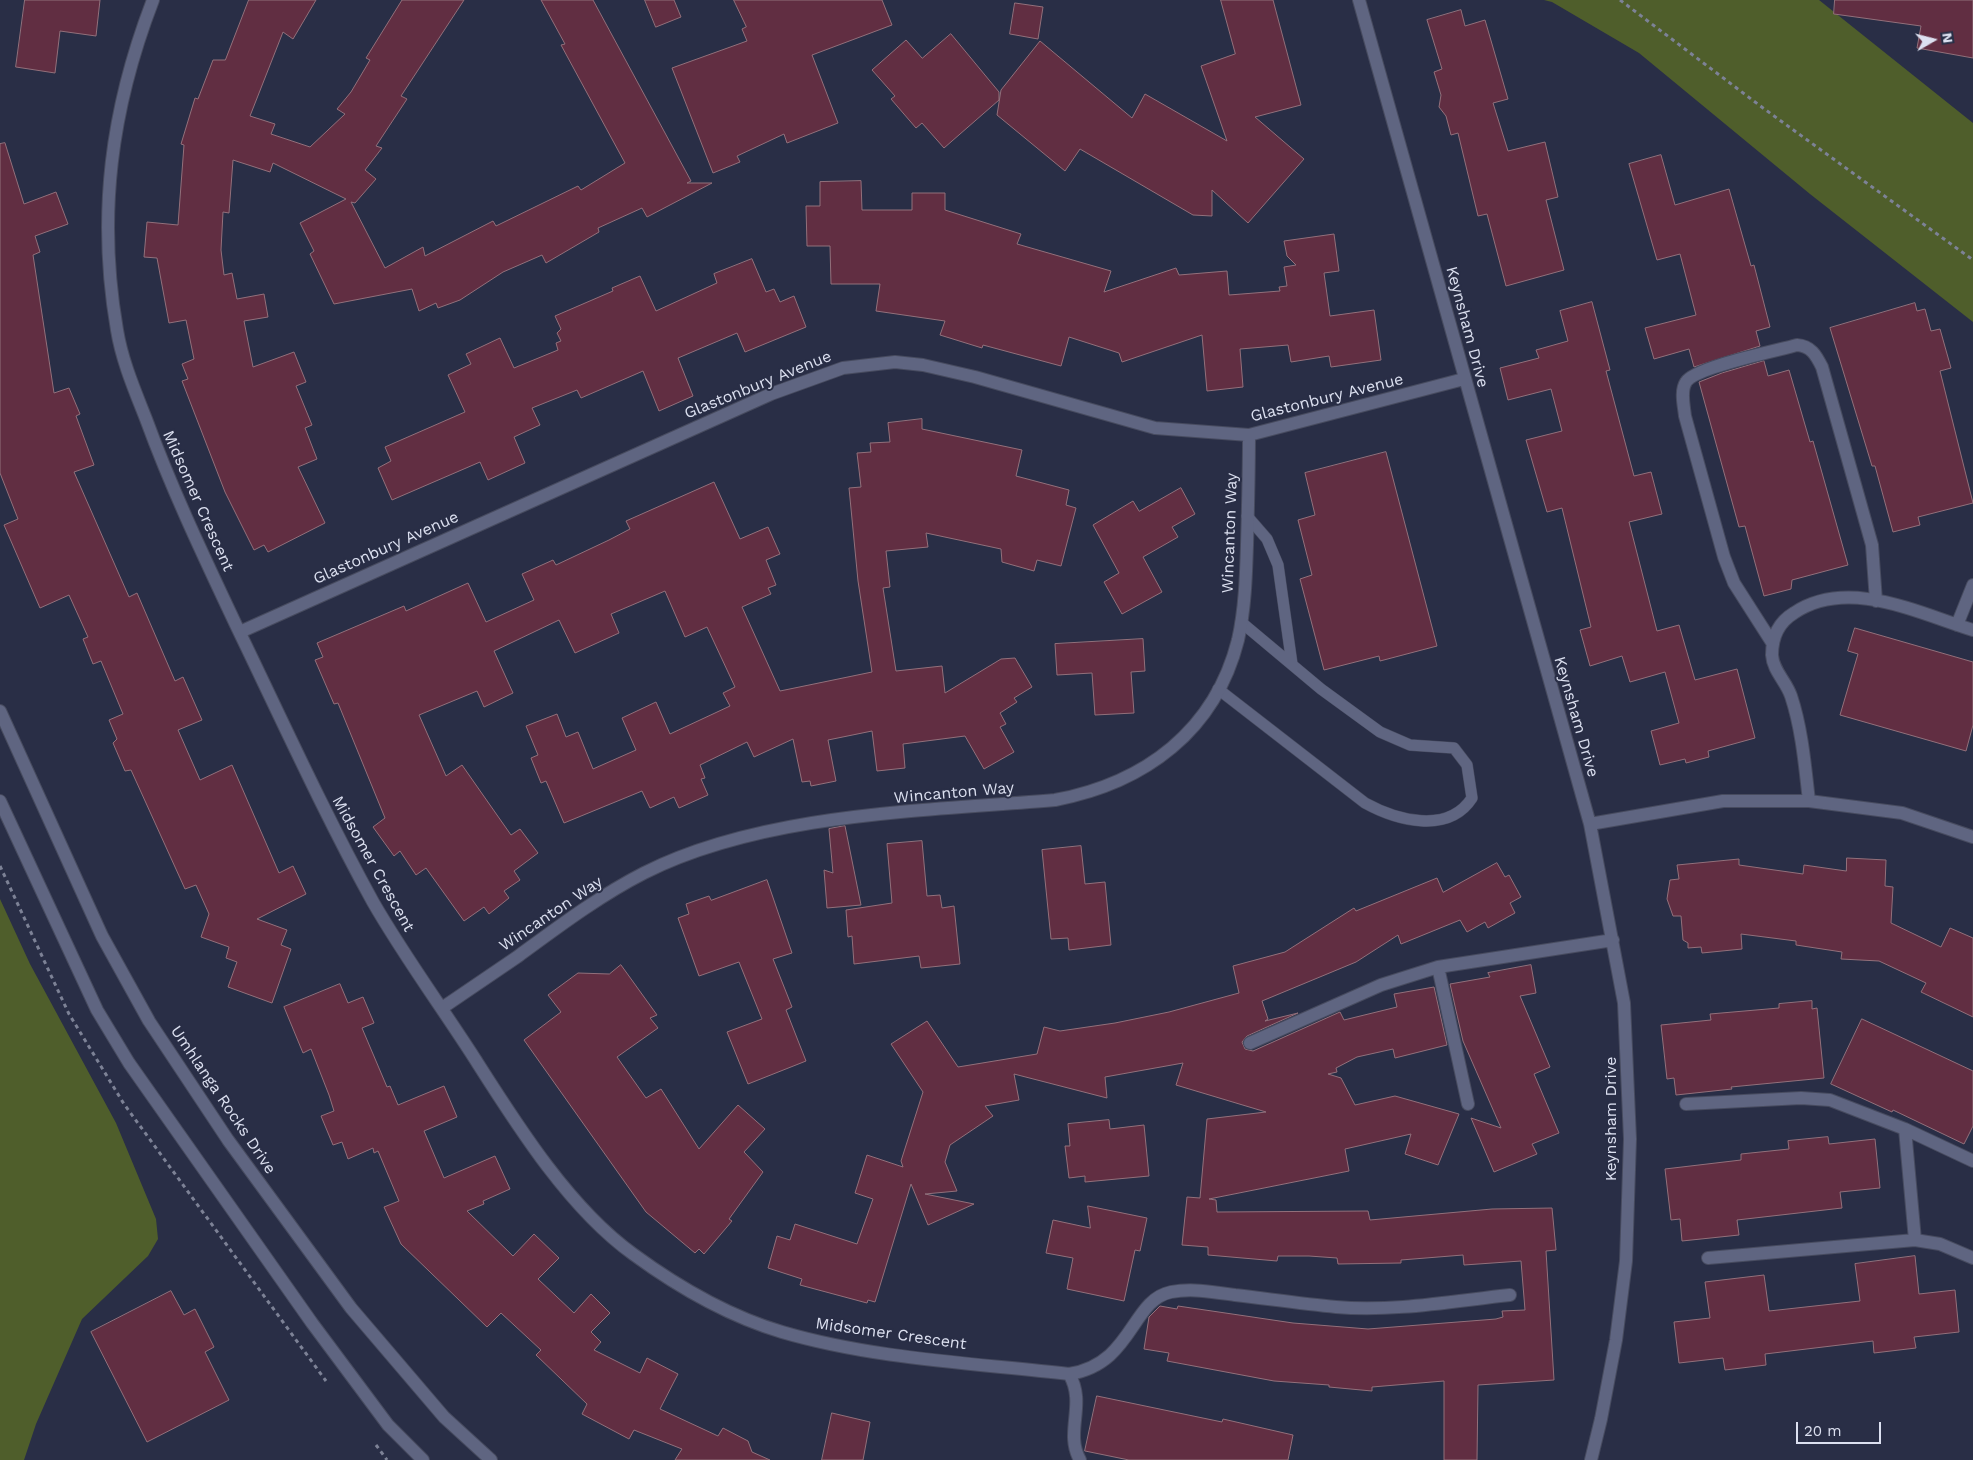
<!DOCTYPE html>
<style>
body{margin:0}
#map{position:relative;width:1973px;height:1460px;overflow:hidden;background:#292e46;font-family:"Work Sans",sans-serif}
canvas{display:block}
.north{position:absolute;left:1908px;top:15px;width:50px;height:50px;-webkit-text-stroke:4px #292e46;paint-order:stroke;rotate:82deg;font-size:14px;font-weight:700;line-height:20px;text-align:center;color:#dce0f0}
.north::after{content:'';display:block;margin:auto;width:18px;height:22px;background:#dce0f0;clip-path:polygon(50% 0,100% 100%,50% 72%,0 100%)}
.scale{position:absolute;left:1796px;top:1422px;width:85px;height:22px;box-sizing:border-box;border:2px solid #dce0f0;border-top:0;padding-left:6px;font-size:15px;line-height:18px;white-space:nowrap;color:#dce0f0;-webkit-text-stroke:4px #292e46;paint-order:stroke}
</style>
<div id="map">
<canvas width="1973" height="1460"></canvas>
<div class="north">N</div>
<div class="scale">20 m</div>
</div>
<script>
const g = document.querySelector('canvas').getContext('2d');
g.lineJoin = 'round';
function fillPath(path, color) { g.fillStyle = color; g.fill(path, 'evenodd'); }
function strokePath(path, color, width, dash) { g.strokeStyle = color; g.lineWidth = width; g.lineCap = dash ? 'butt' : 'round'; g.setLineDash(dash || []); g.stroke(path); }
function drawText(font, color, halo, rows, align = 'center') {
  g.font = font + ' "Work Sans",sans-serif'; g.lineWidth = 4; g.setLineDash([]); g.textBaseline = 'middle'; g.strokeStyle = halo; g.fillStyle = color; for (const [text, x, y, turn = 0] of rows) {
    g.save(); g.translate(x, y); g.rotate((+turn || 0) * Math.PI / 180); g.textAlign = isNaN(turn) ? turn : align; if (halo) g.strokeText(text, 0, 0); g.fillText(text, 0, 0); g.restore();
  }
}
fillPath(new Path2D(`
 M 1544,0 L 1819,0 L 1973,123 L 1973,322 L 1810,194 L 1639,53 L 1552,2 Z
 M 0,899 L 30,964 L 116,1123 L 156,1219 L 158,1239 L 148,1256 L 82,1319 L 36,1424 L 24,1460 L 0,1460 Z`), '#4f5e2b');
const building = new Path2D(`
 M 25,0 L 100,0 L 96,36 L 60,31 L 55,73 L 16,67 Z
 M 249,0 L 316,0 L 293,39 L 283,32 L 250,116 L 275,124 L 271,134 L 310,147 L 345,114 L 337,109 L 351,92 L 370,60 L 366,58 L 402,0 L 464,0 L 401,96 L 407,99 L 376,146 L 382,148 L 365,170 L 376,179 L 355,203 L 351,202 L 385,268 L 423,247 L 425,256 L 493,221 L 496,226 L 578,186 L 581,190 L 625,163 L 561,45 L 565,44 L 541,0 L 593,0 L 691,181 L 687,183 L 712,183 L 647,217 L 642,208 L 598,228 L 599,232 L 546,263 L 542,255 L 503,272 L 460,300 L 438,308 L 436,303 L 419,311 L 412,289 L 334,304 L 310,254 L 314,251 L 300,223 L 346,199 L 273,163 L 270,172 L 233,160 L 229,213 L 223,212 L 221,250 L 224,275 L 232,273 L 237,299 L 264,294 L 268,317 L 244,321 L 253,367 L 294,352 L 306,382 L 296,386 L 312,425 L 305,428 L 317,459 L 298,467 L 325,523 L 268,552 L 264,545 L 254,550 L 225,492 L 182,381 L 188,379 L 182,364 L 194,359 L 186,320 L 169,323 L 157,258 L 144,257 L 147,222 L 178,225 L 184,145 L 181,144 L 195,98 L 198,99 L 213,60 L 225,60 Z
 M 645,0 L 674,0 L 681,17 L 656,27 Z
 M 734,0 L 882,0 L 892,25 L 812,55 L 838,123 L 787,143 L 784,134 L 737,156 L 740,162 L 713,173 L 672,68 L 747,41 L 742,29 L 746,27 Z
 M 1221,0 L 1273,0 L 1301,105 L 1255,117 L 1304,159 L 1248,223 L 1212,190 L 1212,216 L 1193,215 L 1080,149 L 1065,171 L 997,115 L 1001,90 L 1040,41 L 1132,118 L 1145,94 L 1227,141 L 1201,66 L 1235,54 Z
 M 1835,0 L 1973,0 L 1973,58 L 1917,48 L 1921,26 L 1834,14 Z
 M 1015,3 L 1043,7 L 1038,39 L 1010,34 Z
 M 1461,10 L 1465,26 L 1485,20 L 1508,99 L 1493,103 L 1508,151 L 1545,142 L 1558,197 L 1546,200 L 1564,270 L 1506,286 L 1487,214 L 1478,216 L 1458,133 L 1451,135 L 1446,116 L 1439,107 L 1441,95 L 1434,72 L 1442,69 L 1427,20 Z
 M 951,34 L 999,92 L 999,100 L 944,148 L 922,123 L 916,128 L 891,99 L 895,96 L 872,70 L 906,40 L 922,58 Z
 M 5,143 L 24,204 L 56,192 L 68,224 L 35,236 L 40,252 L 33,255 L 54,393 L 69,388 L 80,414 L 76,416 L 94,465 L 74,472 L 129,597 L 137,593 L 175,681 L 183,677 L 202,720 L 178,730 L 200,780 L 232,765 L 279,873 L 293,866 L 306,894 L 257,919 L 287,930 L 281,945 L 291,949 L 272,1003 L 228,987 L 237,962 L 226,958 L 229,947 L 201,937 L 209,914 L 196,885 L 185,889 L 131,770 L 125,771 L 113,743 L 117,739 L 109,720 L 123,714 L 101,661 L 93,664 L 83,639 L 88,637 L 69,595 L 40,608 L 4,525 L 18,519 L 0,473 L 0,144 Z
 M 1661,155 L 1675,205 L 1729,189 L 1751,266 L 1754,265 L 1770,327 L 1756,331 L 1760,346 L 1694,367 L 1689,349 L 1654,359 L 1645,328 L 1696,315 L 1680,254 L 1657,260 L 1629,164 Z
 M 861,181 L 862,210 L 912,210 L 912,193 L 945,193 L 945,210 L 1021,234 L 1017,244 L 1111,271 L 1104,292 L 1176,268 L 1179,275 L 1227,271 L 1229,295 L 1280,291 L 1279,287 L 1287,286 L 1284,267 L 1296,265 L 1287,256 L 1284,241 L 1334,234 L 1339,271 L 1324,273 L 1330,316 L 1374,310 L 1381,360 L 1331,367 L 1329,356 L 1291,362 L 1288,345 L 1240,349 L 1243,387 L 1207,391 L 1202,335 L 1122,362 L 1119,353 L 1069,337 L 1061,366 L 983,345 L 982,348 L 940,335 L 945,321 L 876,311 L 880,284 L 831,284 L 830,246 L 807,246 L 806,206 L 820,206 L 820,182 Z
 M 752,259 L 766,292 L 774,289 L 780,302 L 794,296 L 806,327 L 745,352 L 737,333 L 678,358 L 693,396 L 659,411 L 643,371 L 581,398 L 577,390 L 532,408 L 540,425 L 514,437 L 525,463 L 488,480 L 480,462 L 392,500 L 378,468 L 391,461 L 385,447 L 465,412 L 448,375 L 471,364 L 466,354 L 500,338 L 514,368 L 558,350 L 556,343 L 561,341 L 557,333 L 561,329 L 555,316 L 613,291 L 612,288 L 640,276 L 656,311 L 717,283 L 714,274 Z
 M 1592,302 L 1610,370 L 1606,371 L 1634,476 L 1651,472 L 1662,514 L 1629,522 L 1657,631 L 1679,625 L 1695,680 L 1737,669 L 1755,738 L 1708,751 L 1709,757 L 1686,763 L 1685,759 L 1660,765 L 1651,731 L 1679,723 L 1665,672 L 1630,682 L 1622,656 L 1590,666 L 1580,630 L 1591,627 L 1562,508 L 1547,512 L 1526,440 L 1562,431 L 1551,389 L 1508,400 L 1500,368 L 1539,358 L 1536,350 L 1568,341 L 1560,311 Z
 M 1915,303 L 1917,311 L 1925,309 L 1931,331 L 1940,329 L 1951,368 L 1940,371 L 1973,503 L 1918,517 L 1920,525 L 1893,532 L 1875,466 L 1872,466 L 1830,328 Z
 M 1764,361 L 1768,376 L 1789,370 L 1810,442 L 1813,441 L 1848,565 L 1792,580 L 1791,589 L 1764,596 L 1745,526 L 1739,527 L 1699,382 L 1722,373 Z
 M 922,419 L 922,429 L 1022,450 L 1016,476 L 1069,490 L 1066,505 L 1076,508 L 1061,566 L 1037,560 L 1034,571 L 1002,562 L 1001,549 L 926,533 L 928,547 L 886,551 L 890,587 L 883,588 L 896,671 L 942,666 L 945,693 L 1001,659 L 1015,658 L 1032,687 L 1014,698 L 1017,702 L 1000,713 L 1006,724 L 1000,727 L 1014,752 L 984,769 L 965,736 L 903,744 L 905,768 L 877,771 L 872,731 L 828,740 L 836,781 L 811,786 L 810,781 L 802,782 L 793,739 L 754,757 L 747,742 L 700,765 L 705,778 L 701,779 L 708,795 L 679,808 L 674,797 L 650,808 L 642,791 L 564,823 L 546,781 L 541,783 L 531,758 L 538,755 L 526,726 L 557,714 L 566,737 L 578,732 L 593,769 L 636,750 L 622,718 L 656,702 L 670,734 L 730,706 L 723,693 L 735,687 L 707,627 L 685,637 L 665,591 L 611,614 L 619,633 L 575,653 L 559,620 L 494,651 L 513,693 L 484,707 L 477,691 L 419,715 L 446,776 L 462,765 L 511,835 L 520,829 L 538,853 L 514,871 L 520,880 L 504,891 L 509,898 L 489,914 L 484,907 L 464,921 L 426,868 L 416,875 L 400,851 L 394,856 L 373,827 L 385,818 L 338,703 L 334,704 L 315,660 L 323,657 L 317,643 L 404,606 L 406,611 L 468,583 L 486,622 L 534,600 L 522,574 L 553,560 L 556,565 L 609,540 L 630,529 L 626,521 L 714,482 L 740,539 L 768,527 L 780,554 L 766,560 L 776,585 L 768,588 L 771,594 L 742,607 L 780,691 L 872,672 L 858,581 L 849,488 L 861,487 L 857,453 L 871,452 L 870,443 L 890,442 L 888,423 Z
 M 1386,452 L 1437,646 L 1380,661 L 1379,656 L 1324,670 L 1300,579 L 1312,575 L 1298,520 L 1315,515 L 1305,473 Z
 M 1181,488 L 1195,514 L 1172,527 L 1178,537 L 1143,557 L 1162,592 L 1122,614 L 1104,582 L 1119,573 L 1093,525 L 1133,501 L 1139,511 Z
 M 1855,628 L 1973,662 L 1973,725 L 1966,751 L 1840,715 L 1858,654 L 1848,651 Z
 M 1143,639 L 1145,671 L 1131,672 L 1134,713 L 1095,715 L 1092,673 L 1057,675 L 1055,644 Z
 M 845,826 L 861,905 L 827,908 L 824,870 L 833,873 L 829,829 Z
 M 922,841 L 927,896 L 940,895 L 942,908 L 954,906 L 960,964 L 921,968 L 919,956 L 854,964 L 852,936 L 848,937 L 846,910 L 892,903 L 887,844 Z
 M 1081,846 L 1085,884 L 1105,882 L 1111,945 L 1069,950 L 1068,938 L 1051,939 L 1042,850 Z
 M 1847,858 L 1886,860 L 1885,886 L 1893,887 L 1891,923 L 1941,947 L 1950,928 L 1973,938 L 1973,1017 L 1921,992 L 1926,983 L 1879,961 L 1841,959 L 1842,952 L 1796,945 L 1796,941 L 1741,934 L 1742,949 L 1702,953 L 1701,947 L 1688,948 L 1688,943 L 1683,940 L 1681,916 L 1673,916 L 1667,899 L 1670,880 L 1679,879 L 1677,865 L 1739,859 L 1739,865 L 1803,874 L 1804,865 L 1846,871 Z
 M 1497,863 L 1505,877 L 1509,875 L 1521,897 L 1510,903 L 1515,913 L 1488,928 L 1485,922 L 1467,932 L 1460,920 L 1401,944 L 1398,935 L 1356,962 L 1262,1001 L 1268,1019 L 1265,1021 L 1298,1013 L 1247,1036 L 1242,1042 L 1245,1049 L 1253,1051 L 1340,1012 L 1344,1020 L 1397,1007 L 1394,994 L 1434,987 L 1447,1045 L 1395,1058 L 1393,1049 L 1357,1057 L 1336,1068 L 1337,1072 L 1328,1074 L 1341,1078 L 1355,1105 L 1395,1096 L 1459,1114 L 1438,1165 L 1405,1154 L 1411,1134 L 1345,1149 L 1349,1171 L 1209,1199 L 1216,1200 L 1217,1212 L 1368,1211 L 1370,1220 L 1492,1209 L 1552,1208 L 1556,1250 L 1546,1251 L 1554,1380 L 1478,1385 L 1477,1460 L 1444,1460 L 1444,1381 L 1372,1387 L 1372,1391 L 1329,1387 L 1329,1385 L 1274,1381 L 1167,1361 L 1169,1353 L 1144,1349 L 1149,1317 L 1160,1306 L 1177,1309 L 1178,1306 L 1293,1323 L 1368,1329 L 1496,1319 L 1503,1317 L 1502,1311 L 1525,1310 L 1521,1261 L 1464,1265 L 1463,1255 L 1401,1260 L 1401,1263 L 1338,1264 L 1337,1258 L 1309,1256 L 1278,1256 L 1277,1261 L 1208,1255 L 1208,1247 L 1182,1245 L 1187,1197 L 1200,1198 L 1207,1119 L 1266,1112 L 1176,1085 L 1183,1063 L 1105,1077 L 1107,1098 L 1014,1074 L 1019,1100 L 985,1106 L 993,1116 L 950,1145 L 945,1162 L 957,1191 L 925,1194 L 974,1204 L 928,1225 L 911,1184 L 875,1302 L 868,1300 L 867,1303 L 800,1285 L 802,1279 L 768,1268 L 777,1236 L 790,1240 L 795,1224 L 857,1244 L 873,1199 L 855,1193 L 867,1155 L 903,1167 L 901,1161 L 923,1092 L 891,1044 L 927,1021 L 958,1067 L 1037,1054 L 1044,1027 L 1060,1031 L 1115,1023 L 1169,1012 L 1239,993 L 1233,966 L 1285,952 L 1354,908 L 1356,911 L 1437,878 L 1443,892 Z
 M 767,880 L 792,953 L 773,959 L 792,1007 L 786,1010 L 806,1061 L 748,1084 L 727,1032 L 762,1019 L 739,962 L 699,976 L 678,918 L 689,914 L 686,904 L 709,896 L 711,900 Z
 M 621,965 L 657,1015 L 650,1018 L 658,1028 L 617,1057 L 646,1098 L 661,1089 L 699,1149 L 738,1105 L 765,1129 L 744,1152 L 763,1172 L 729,1219 L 732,1221 L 704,1254 L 699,1249 L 695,1253 L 646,1212 L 524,1040 L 561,1012 L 548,995 L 578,973 L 609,974 Z
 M 1531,965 L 1536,993 L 1520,996 L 1550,1067 L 1534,1074 L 1559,1133 L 1532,1144 L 1537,1154 L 1494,1172 L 1471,1118 L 1501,1128 L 1463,1041 L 1450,984 L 1490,977 L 1488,973 Z
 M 340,984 L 348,1003 L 363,997 L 374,1023 L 362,1028 L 387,1087 L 390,1086 L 398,1105 L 444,1086 L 457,1117 L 424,1131 L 444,1178 L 495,1156 L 510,1189 L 483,1201 L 484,1204 L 467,1211 L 513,1256 L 534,1234 L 559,1258 L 538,1279 L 574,1313 L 591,1294 L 610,1313 L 591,1332 L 601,1342 L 594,1350 L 640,1373 L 647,1358 L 678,1374 L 660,1409 L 718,1436 L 723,1428 L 748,1441 L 752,1452 L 770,1460 L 675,1460 L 682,1449 L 634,1430 L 629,1439 L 582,1414 L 587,1404 L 536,1355 L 541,1350 L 501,1313 L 487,1327 L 401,1244 L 384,1207 L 399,1201 L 378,1151 L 374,1153 L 373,1148 L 348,1159 L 342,1142 L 333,1145 L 321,1116 L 334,1111 L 329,1095 L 311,1049 L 303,1053 L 284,1007 Z
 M 1812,1001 L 1812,1009 L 1817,1008 L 1824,1078 L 1731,1087 L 1732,1089 L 1676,1095 L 1674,1078 L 1667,1079 L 1661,1025 L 1711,1020 L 1710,1014 L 1779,1008 L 1779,1004 Z
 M 1862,1019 L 1973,1071 L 1973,1126 L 1964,1144 L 1893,1110 L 1892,1112 L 1831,1084 Z
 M 1109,1120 L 1110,1129 L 1144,1125 L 1149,1176 L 1085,1182 L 1085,1176 L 1069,1178 L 1065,1146 L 1070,1146 L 1068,1124 Z
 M 1828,1137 L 1829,1144 L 1875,1139 L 1880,1188 L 1840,1192 L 1842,1208 L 1737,1220 L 1739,1235 L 1682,1241 L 1680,1219 L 1671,1220 L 1665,1169 L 1741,1160 L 1741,1154 L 1789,1149 L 1788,1141 Z
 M 1088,1206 L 1147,1218 L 1140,1251 L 1135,1250 L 1124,1301 L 1067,1289 L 1073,1258 L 1046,1253 L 1053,1220 L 1090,1228 Z
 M 1915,1256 L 1919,1294 L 1955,1290 L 1959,1332 L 1914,1337 L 1916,1348 L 1874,1353 L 1873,1341 L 1765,1354 L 1766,1365 L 1725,1370 L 1723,1358 L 1679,1363 L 1674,1322 L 1710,1318 L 1705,1282 L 1764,1275 L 1769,1311 L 1860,1301 L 1855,1264 Z
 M 171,1291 L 184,1315 L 195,1309 L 214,1347 L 205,1352 L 229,1400 L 147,1442 L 91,1332 Z
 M 1097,1396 L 1222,1422 L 1223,1419 L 1293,1435 L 1288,1460 L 1129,1460 L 1085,1451 Z
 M 832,1413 L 870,1422 L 863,1460 L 822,1460 Z`);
fillPath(building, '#612e42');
strokePath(building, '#92707b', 1);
const service = new Path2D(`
 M 1247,516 L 1267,539 L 1278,565 L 1292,664
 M 1218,689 L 1365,803 C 1396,820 1448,835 1472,798 L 1467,765 L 1454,748 L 1410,745 L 1380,732 L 1321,689 L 1241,622`);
const minor = new Path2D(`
 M 153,0 C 111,109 97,215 117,330 C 122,361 135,391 146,419 C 172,490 204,557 236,625 C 281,718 323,811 373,902 C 404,956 441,1006 475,1059 C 517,1125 569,1208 633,1254 C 678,1287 728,1316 782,1332 C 874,1359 973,1363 1069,1374 C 1133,1364 1131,1300 1171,1292 C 1192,1288 1214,1292 1235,1295 C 1269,1299 1303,1304 1336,1307 C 1394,1312 1453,1301 1510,1295
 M 1359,0 L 1590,824 L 1624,1003 L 1630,1139 L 1626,1261 L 1616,1340 L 1601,1419 L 1591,1460
 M 1957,625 L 1973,585
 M 240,632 L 771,394 L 843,368 L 895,362 L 923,365 L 975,377 L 1155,428 L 1249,435 L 1464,379
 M 1773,644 L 1734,583 L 1724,557 L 1685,416 C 1684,406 1680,391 1686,382 C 1695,367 1776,351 1797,345 C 1811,346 1816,355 1822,367 L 1872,545 L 1876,601
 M 1809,801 C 1805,766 1802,729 1791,696 C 1786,681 1773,671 1772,655 C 1772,637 1779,622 1794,613 C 1848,577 1918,613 1973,630
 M 1590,824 L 1723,801 L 1809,801 L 1902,813 L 1973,837
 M 1438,967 L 1468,1104
 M 442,1008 C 467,991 492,974 517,957 C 558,927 599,896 644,873 C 763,813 924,811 1055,800 C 1145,783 1215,731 1238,640 C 1245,609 1246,577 1247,545 C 1248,509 1249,472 1249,435
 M 1250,1043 L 1381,985 L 1438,967 L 1613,940
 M 1686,1104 L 1801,1098 L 1830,1100 L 1905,1129 L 1973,1161
 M 1905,1129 L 1915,1240
 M 1708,1258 L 1915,1240 L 1940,1244 L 1973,1258
 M 1069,1374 C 1087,1404 1064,1432 1080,1460`);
const secondary = new Path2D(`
 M 0,711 L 102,936 L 149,1021 L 228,1140 L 351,1308 L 444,1417 L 491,1460
 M 0,801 L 97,1010 L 129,1063 L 312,1323 L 388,1425 L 423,1460`);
strokePath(service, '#474b5f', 12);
strokePath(minor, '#474b5f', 14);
strokePath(secondary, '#474b5f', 14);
strokePath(new Path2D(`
 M 1620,0 L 1763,108 L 1973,260
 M 0,866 L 69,1014 L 124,1104 L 326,1381
 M 376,1445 L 387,1460`), '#7d8296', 3, [4, 4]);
strokePath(service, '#5f6581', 11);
strokePath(minor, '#5f6581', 12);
strokePath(secondary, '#5f6581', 12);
drawText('16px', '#dce0f0', '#292e46', [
 ["Keynsham Drive",1467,327,75],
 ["Glastonbury Avenue",758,385,-22],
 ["Glastonbury Avenue",1327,398,-14],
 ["Midsomer Crescent",198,501,66],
 ["Wincanton Way",1230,533,-88],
 ["Glastonbury Avenue",386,548,-24],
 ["Keynsham Drive",1576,717,74],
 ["Wincanton Way",954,793,-5],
 ["Midsomer Crescent",373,864,61],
 ["Wincanton Way",551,914,-34],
 ["Umhlanga Rocks Drive",223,1100,56],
 ["Keynsham Drive",1611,1119,-90],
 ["Midsomer Crescent",891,1334,8]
]);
</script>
